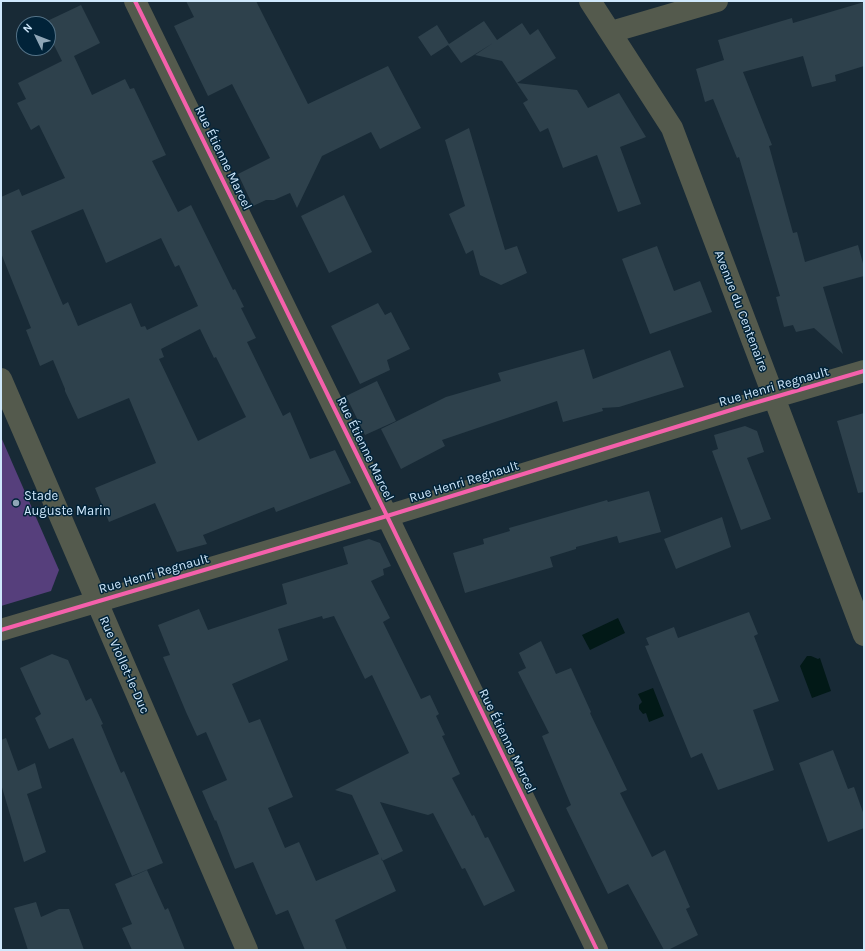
<!DOCTYPE html>
<meta charset="utf-8">
<style>
body{margin:0}
#map{position:relative;width:865px;height:951px;overflow:hidden;background:#182a36;font-family:Karla,sans-serif}
canvas{display:block}
.frame{position:absolute;inset:0;border:2px solid #cfe8fc;pointer-events:none}
.north{position:absolute;left:16px;top:16px;width:40px;height:40px;box-sizing:border-box;background:#012339;border:1px solid #537287;border-radius:50%;rotate:313deg;font-size:11px;font-weight:700;line-height:16px;text-align:center;color:#cfe8fc}
.north::after{content:'';display:block;margin:auto;width:14px;height:18px;background:#8fa6b7;clip-path:polygon(50% 0,100% 100%,50% 72%,0 100%)}
</style>
<div id="map">
<canvas width="865" height="951"></canvas>
<div class="frame"></div>
<div class="north">N</div>
</div>
<script>
const g = document.querySelector('canvas').getContext('2d');
g.lineJoin = 'round';
function fillPath(path, color) { g.fillStyle = color; g.fill(path, 'evenodd'); }
function strokePath(path, color, width, dash) { g.strokeStyle = color; g.lineWidth = width; g.lineCap = dash ? 'butt' : 'round'; g.setLineDash(dash || []); g.stroke(path); }
function drawText(font, color, halo, rows, align = 'center') {
  g.font = font + ' Karla,sans-serif'; g.lineWidth = 3; g.setLineDash([]); g.textBaseline = 'middle'; g.strokeStyle = halo; g.fillStyle = color; for (const [text, x, y, turn = 0] of rows) {
    g.save(); g.translate(x, y); g.rotate((+turn || 0) * Math.PI / 180); g.textAlign = isNaN(turn) ? turn : align; if (halo) g.strokeText(text, 0, 0); g.fillText(text, 0, 0); g.restore();
  }
}
fillPath(new Path2D(`
 M 1,437 L 59,570 L 51,591 L 1,606 Z`), '#563f7c');
fillPath(new Path2D(`
 M 618,618 L 625,633 L 590,650 L 582,635 Z
 M 807,656 L 811,656 L 818,659 L 820,658 L 831,691 L 812,698 L 800,666 Z
 M 653,688 L 664,716 L 649,722 L 646,713 L 643,714 L 639,709 L 639,705 L 642,702 L 638,694 Z`), '#021917');
fillPath(new Path2D(`
 M 186,1 L 256,1 L 308,104 L 388,66 L 421,128 L 380,149 L 371,132 L 322,156 L 297,208 L 290,193 L 274,200 L 266,200 L 253,206 L 238,174 L 270,158 L 232,84 L 208,96 L 174,26 L 194,17 Z
 M 864,2 L 864,66 L 835,75 L 836,81 L 812,87 L 803,56 L 743,72 L 772,145 L 769,146 L 793,233 L 797,232 L 805,262 L 858,245 L 864,267 L 864,276 L 823,287 L 843,354 L 814,328 L 796,332 L 793,325 L 784,327 L 776,297 L 780,296 L 739,157 L 737,158 L 713,99 L 705,102 L 696,69 L 724,60 L 718,40 L 792,18 L 793,23 Z
 M 81,5 L 100,43 L 74,56 L 92,95 L 125,79 L 130,89 L 134,88 L 166,155 L 152,161 L 178,212 L 191,205 L 233,290 L 235,289 L 244,307 L 241,308 L 256,338 L 247,342 L 283,416 L 290,412 L 310,459 L 335,450 L 351,483 L 276,512 L 274,507 L 203,535 L 207,544 L 177,552 L 155,503 L 109,522 L 95,488 L 156,463 L 129,398 L 78,419 L 65,391 L 65,389 L 53,360 L 40,366 L 26,330 L 31,328 L 1,253 L 1,197 L 19,189 L 22,196 L 65,178 L 39,125 L 31,130 L 17,103 L 26,99 L 18,83 L 62,61 L 48,33 L 48,24 L 43,23 ZM 83,209 L 106,263 L 161,238 L 175,267 L 179,265 L 198,306 L 147,330 L 145,326 L 141,327 L 131,303 L 78,326 L 68,302 L 63,305 L 31,231 ZM 200,329 L 214,358 L 216,357 L 246,417 L 198,441 L 159,359 L 164,357 L 161,349 Z
 M 484,21 L 497,40 L 522,23 L 530,35 L 538,29 L 556,58 L 517,83 L 577,90 L 588,108 L 619,93 L 646,137 L 620,147 L 641,204 L 618,212 L 597,155 L 563,168 L 548,128 L 540,132 L 523,103 L 528,100 L 502,61 L 475,55 L 493,43 L 461,63 L 448,45 L 431,56 L 418,37 L 437,25 L 449,44 Z
 M 469,128 L 505,250 L 517,246 L 527,273 L 501,285 L 480,275 L 473,250 L 466,254 L 449,214 L 465,206 L 445,140 Z
 M 344,195 L 372,252 L 329,273 L 301,216 Z
 M 657,246 L 674,291 L 700,281 L 712,312 L 650,334 L 622,259 Z
 M 378,303 L 385,315 L 391,312 L 410,349 L 387,360 L 390,370 L 360,384 L 331,326 Z
 M 584,349 L 593,379 L 670,350 L 684,387 L 619,407 L 602,408 L 603,411 L 563,422 L 557,401 L 442,440 L 445,446 L 401,469 L 381,429 L 446,397 L 501,381 L 498,373 Z
 M 377,381 L 396,421 L 365,435 L 346,396 Z
 M 864,413 L 864,492 L 858,493 L 837,421 Z
 M 745,426 L 757,431 L 764,452 L 747,458 L 771,519 L 741,530 L 712,451 L 718,449 L 714,435 Z
 M 649,491 L 661,532 L 619,543 L 617,536 L 576,547 L 576,549 L 550,557 L 553,567 L 465,593 L 453,553 L 484,544 L 483,539 L 510,531 L 509,528 L 607,500 L 608,502 Z
 M 722,517 L 731,547 L 676,569 L 664,539 Z
 M 369,539 L 380,543 L 391,566 L 383,569 L 384,575 L 371,581 L 390,618 L 383,622 L 421,699 L 430,695 L 439,714 L 436,716 L 445,735 L 442,736 L 460,774 L 452,778 L 472,816 L 474,815 L 485,838 L 488,837 L 515,891 L 484,906 L 465,868 L 462,869 L 433,813 L 428,815 L 380,802 L 403,851 L 382,861 L 381,857 L 396,891 L 335,920 L 347,950 L 305,950 L 288,910 L 276,915 L 253,862 L 235,869 L 216,820 L 215,821 L 202,791 L 227,780 L 206,732 L 197,736 L 186,712 L 163,657 L 170,655 L 158,625 L 199,609 L 208,630 L 287,604 L 282,584 L 348,564 L 343,547 ZM 322,616 L 323,619 L 334,616 L 365,679 L 372,675 L 409,753 L 335,790 L 352,795 L 379,854 L 316,881 L 299,842 L 285,848 L 268,808 L 293,797 L 260,719 L 249,723 L 232,684 L 288,660 L 278,629 Z
 M 749,612 L 758,634 L 754,636 L 779,701 L 753,710 L 774,770 L 718,790 L 702,753 L 691,758 L 645,646 L 649,645 L 646,638 L 674,627 L 678,638 Z
 M 541,641 L 556,674 L 571,668 L 591,712 L 590,713 L 627,790 L 620,793 L 652,857 L 665,850 L 690,907 L 686,909 L 698,935 L 668,950 L 664,950 L 628,884 L 608,894 L 566,808 L 571,805 L 542,736 L 549,733 L 518,672 L 526,668 L 519,653 Z
 M 52,654 L 68,660 L 86,701 L 91,698 L 103,724 L 101,725 L 121,773 L 124,771 L 163,863 L 132,876 L 73,738 L 49,749 L 35,718 L 41,714 L 20,668 Z
 M 6,738 L 18,771 L 35,763 L 42,788 L 27,794 L 46,852 L 24,862 L 1,784 L 1,740 Z
 M 833,750 L 848,789 L 854,787 L 864,815 L 864,828 L 828,842 L 799,763 Z
 M 147,870 L 165,910 L 168,908 L 185,950 L 132,950 L 122,928 L 132,924 L 115,884 Z
 M 36,902 L 41,917 L 59,909 L 69,909 L 84,950 L 28,950 L 14,908 Z`), '#2e414c');
strokePath(new Path2D(`
 M 135,1 L 387,516 L 597,950
 M 590,1 L 672,128 L 864,635
 M 611,32 L 717,1
 M 1,379 L 247,950
 M 1,630 L 387,516 L 744,406 L 864,371`), '#545a4d', 22);
strokePath(new Path2D(`
 M 135,1 L 387,516 L 597,950
 M 1,630 L 387,516 L 744,406 L 864,371`), '#f560ab', 4);
for (const [x, y, r, color] of [
 [16,503,4,"#8fa6b7"]
]) { const dot = new Path2D(); dot.arc(x, y, r, 0, 2 * Math.PI); g.fillStyle = color; g.fill(dot); strokePath(dot, '#012339', 1.5); }
drawText('13px', '#cfe8fc', '#012339', [
 ["Rue Étienne Marcel",223,158,64],
 ["Avenue du Centenaire",741,311,69],
 ["Rue Henri Regnault",774,387,-16],
 ["Rue Étienne Marcel",365,449,64],
 ["Rue Henri Regnault",464,482,-17],
 ["Rue Henri Regnault",154,574,-16],
 ["Rue Viollet-le-Duc",124,665,66],
 ["Rue Étienne Marcel",507,741,64]
]);
drawText('13px', '#cfe8fc', '#012339', [
 ["Stade",24,496],
 ["Auguste Marin",24,511]
], 'left');
</script>
